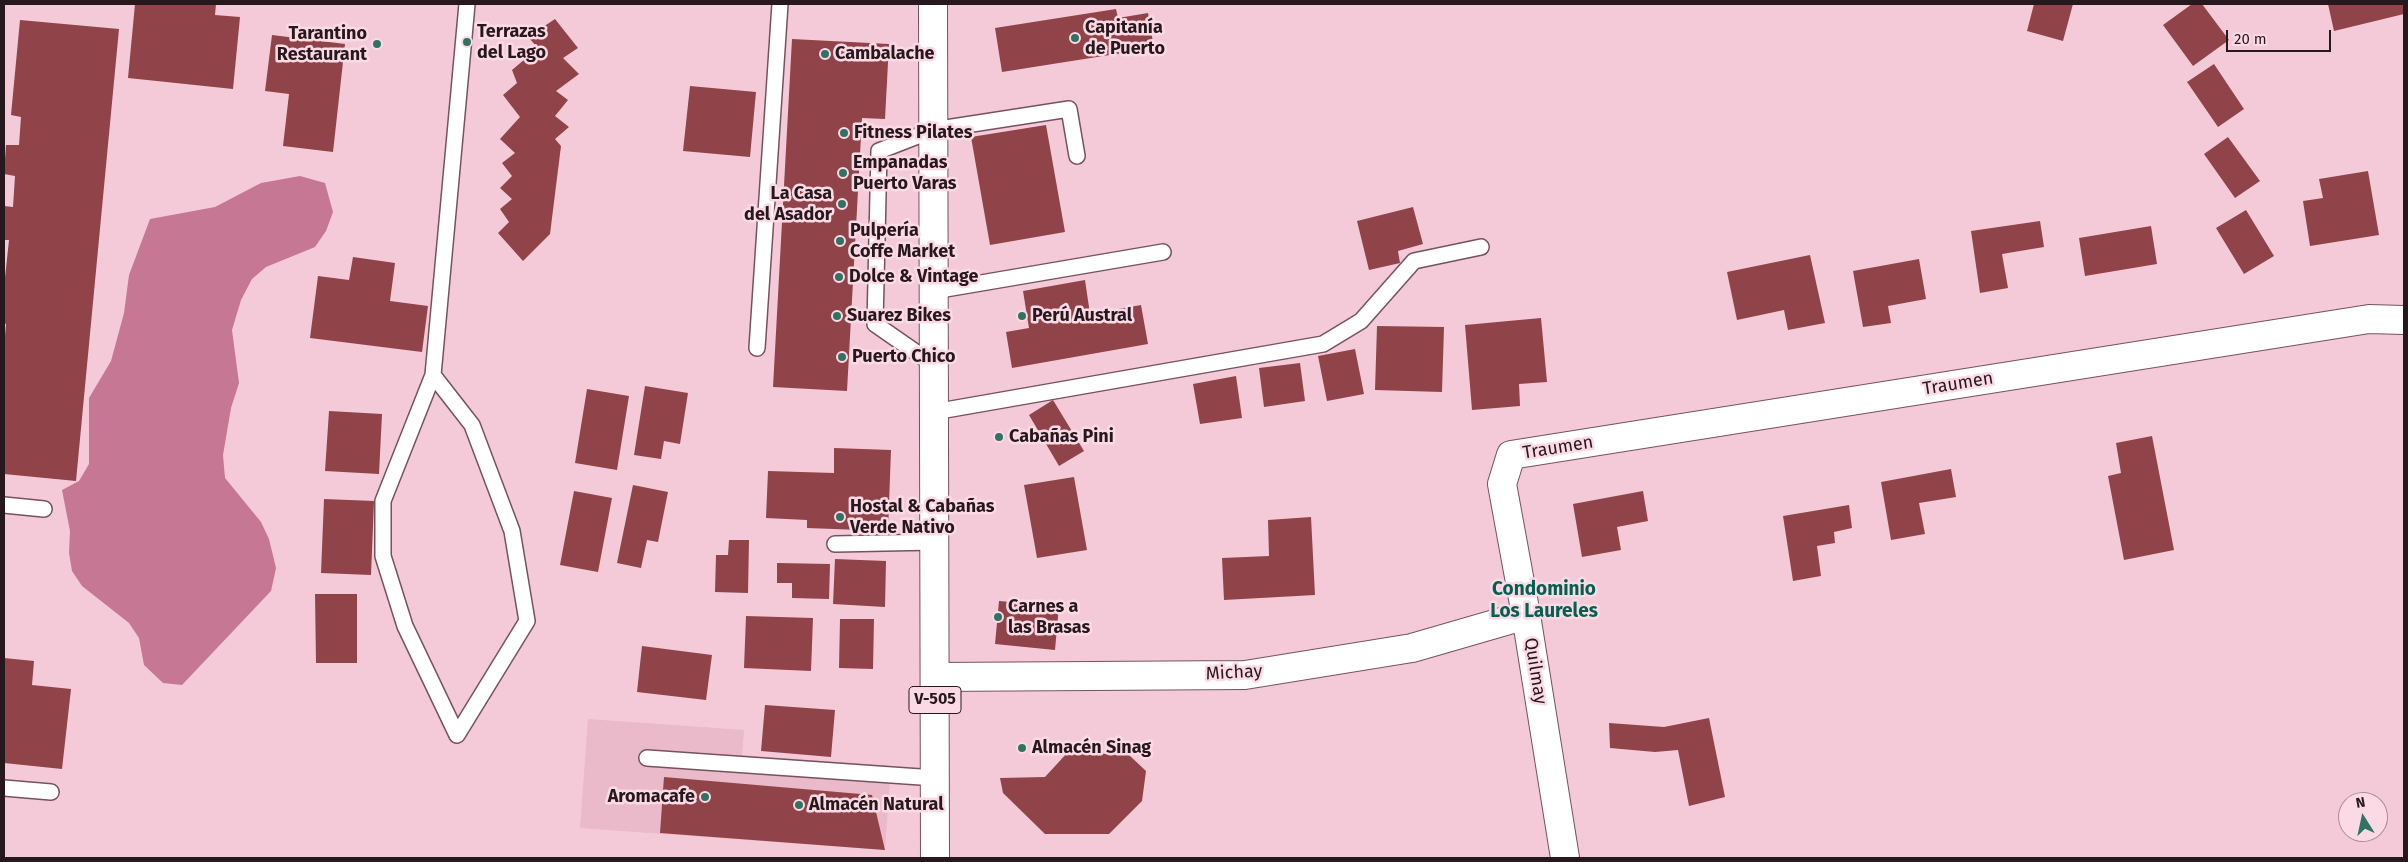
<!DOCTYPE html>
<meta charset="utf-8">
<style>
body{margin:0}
#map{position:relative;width:2408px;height:862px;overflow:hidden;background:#f4cad8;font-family:"Fira Sans",sans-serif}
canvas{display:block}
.frame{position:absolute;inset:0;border:5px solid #27181d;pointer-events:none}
.north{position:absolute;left:2338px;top:792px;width:50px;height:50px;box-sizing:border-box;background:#fcdae5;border:1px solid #a78c95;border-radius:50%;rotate:350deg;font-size:14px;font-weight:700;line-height:20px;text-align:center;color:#27181d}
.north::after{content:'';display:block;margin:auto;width:18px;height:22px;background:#307364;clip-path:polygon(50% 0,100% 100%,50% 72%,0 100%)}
.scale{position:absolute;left:2226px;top:30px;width:105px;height:22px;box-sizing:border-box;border:2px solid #27181d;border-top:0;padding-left:6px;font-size:15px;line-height:18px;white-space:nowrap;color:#27181d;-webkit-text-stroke:4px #fcdae5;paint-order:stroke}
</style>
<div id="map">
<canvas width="2408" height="862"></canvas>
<div class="frame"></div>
<div class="north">N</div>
<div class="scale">20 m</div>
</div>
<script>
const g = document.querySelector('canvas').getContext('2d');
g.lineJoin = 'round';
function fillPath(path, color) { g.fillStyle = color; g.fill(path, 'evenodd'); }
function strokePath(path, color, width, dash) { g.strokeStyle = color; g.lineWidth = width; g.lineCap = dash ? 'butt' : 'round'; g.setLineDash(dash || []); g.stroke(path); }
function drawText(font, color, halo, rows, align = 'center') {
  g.font = font + ' "Fira Sans",sans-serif'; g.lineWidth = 5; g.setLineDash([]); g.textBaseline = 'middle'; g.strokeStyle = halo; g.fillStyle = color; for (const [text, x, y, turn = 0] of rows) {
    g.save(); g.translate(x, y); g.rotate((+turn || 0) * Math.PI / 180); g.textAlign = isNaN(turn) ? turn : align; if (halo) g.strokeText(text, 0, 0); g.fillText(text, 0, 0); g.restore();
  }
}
fillPath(new Path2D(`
 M 588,719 L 744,730 L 742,755 L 891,766 L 885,850 L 580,828 Z`), '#eab9ca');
fillPath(new Path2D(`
 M 300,176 L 325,183 L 333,212 L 326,231 L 315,247 L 266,267 L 252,279 L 241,300 L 232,330 L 239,383 L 231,408 L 223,455 L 225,478 L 261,522 L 269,539 L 276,568 L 271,591 L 182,685 L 163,683 L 144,665 L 139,638 L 129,623 L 82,586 L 72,571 L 69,553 L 70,531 L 62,490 L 79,481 L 89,464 L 89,398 L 111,361 L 124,313 L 129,275 L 150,219 L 215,207 L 261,183 Z`), '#c57793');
fillPath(new Path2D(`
 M 135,4 L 216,4 L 215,15 L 240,17 L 233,89 L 128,78 Z
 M 2034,4 L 2073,4 L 2063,41 L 2027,31 Z
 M 2192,4 L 2202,4 L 2229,40 L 2193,66 L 2163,25 Z
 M 2328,4 L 2404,4 L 2404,14 L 2334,31 Z
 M 1116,9 L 1118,18 L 1148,13 L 1154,48 L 1002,72 L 995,28 Z
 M 555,19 L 578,48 L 563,58 L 579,74 L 556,91 L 568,100 L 555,116 L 569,127 L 555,139 L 561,146 L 550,234 L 523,261 L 498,233 L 509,222 L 500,209 L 512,199 L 500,188 L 512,176 L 502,163 L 515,153 L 500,139 L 520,117 L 503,95 L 517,83 L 512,70 L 538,48 L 528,37 Z
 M 20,20 L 119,29 L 76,481 L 4,474 L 4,348 L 6,324 L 4,323 L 4,287 L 9,240 L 4,240 L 4,206 L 13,207 L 15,176 L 4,174 L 6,145 L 19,145 L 21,117 L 11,115 Z
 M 272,35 L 345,44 L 333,152 L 283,146 L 289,94 L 265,91 Z
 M 792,39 L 889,44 L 885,119 L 862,118 L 847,391 L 773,387 Z
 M 2214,64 L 2244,109 L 2218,127 L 2187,82 Z
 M 690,86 L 756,92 L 750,157 L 683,151 Z
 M 1046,125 L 1065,232 L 990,245 L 971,137 Z
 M 2228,137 L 2260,181 L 2235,198 L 2204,154 Z
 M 2368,171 L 2379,235 L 2310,246 L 2303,201 L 2323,198 L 2319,179 Z
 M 1413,207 L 1423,244 L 1398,251 L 1400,263 L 1369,270 L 1357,221 Z
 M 2246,210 L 2274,256 L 2244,274 L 2216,228 Z
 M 2040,221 L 2044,247 L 2002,254 L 2008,288 L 1980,293 L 1971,231 Z
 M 2151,226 L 2157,264 L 2085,276 L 2079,238 Z
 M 1810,255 L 1825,323 L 1788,330 L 1784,310 L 1737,320 L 1727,272 Z
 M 353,257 L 395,263 L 390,301 L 428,306 L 422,352 L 310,338 L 318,276 L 349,280 Z
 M 1919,259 L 1926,299 L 1888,306 L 1891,323 L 1863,327 L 1853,271 Z
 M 1085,280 L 1090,314 L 1141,305 L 1148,344 L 1012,368 L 1006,332 L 1029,328 L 1023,291 Z
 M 1541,318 L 1547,382 L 1519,384 L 1520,406 L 1472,410 L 1465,325 Z
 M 1377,326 L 1444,327 L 1442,392 L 1375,390 Z
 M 1355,349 L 1364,394 L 1327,401 L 1318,356 Z
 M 1300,363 L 1305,401 L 1264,407 L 1259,368 Z
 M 1236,376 L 1242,418 L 1200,424 L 1193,384 Z
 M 645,386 L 688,393 L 680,444 L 664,441 L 661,459 L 634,455 Z
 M 587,389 L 629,396 L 617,470 L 575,463 Z
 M 1053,400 L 1084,451 L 1059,466 L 1029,415 Z
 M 329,411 L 382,414 L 379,474 L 325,471 Z
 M 2152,436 L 2174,550 L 2124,560 L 2108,476 L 2121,473 L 2116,443 Z
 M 834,448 L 891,450 L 888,531 L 807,528 L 807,520 L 766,518 L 768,471 L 834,473 Z
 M 1951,469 L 1956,497 L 1919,503 L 1925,534 L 1891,540 L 1881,482 Z
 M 1074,477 L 1087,550 L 1037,558 L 1024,485 Z
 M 633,485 L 668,492 L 658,542 L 647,540 L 641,568 L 617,563 Z
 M 574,491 L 612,498 L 598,572 L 560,565 Z
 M 1643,491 L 1648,521 L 1617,527 L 1621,550 L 1582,557 L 1573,504 Z
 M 324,499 L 374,501 L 371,575 L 321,573 Z
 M 1849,505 L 1852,528 L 1834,532 L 1835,543 L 1817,546 L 1821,576 L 1793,581 L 1783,516 Z
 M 1311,517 L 1315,595 L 1224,600 L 1222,558 L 1269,556 L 1268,520 Z
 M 729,540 L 749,540 L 748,593 L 715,592 L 716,555 L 728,555 Z
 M 835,559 L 886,561 L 885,607 L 833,604 Z
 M 777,563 L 830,564 L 829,599 L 792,598 L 792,583 L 777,583 Z
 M 315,594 L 357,594 L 357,663 L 316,663 Z
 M 999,601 L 1059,606 L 1055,650 L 995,644 Z
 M 746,616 L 813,618 L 811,671 L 744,668 Z
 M 840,619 L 874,619 L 873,669 L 839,668 Z
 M 642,646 L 712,655 L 706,700 L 637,692 Z
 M 4,658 L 34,661 L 32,685 L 71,689 L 62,769 L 4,763 Z
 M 765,705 L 835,710 L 831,757 L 761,751 Z
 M 1709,718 L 1725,797 L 1689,806 L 1678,750 L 1655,752 L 1610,748 L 1609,723 L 1664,727 Z
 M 1068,752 L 1129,755 L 1146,771 L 1142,801 L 1109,834 L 1045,834 L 1003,793 L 1000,778 L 1045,777 Z
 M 664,777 L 872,795 L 885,850 L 660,833 Z`), '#904349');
const service = new Path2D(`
 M 934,291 L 1163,252
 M 757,348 L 780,4
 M 934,365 L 875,324 L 879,151 L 933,130 L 1069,109 L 1077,156
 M 433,375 L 472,425 L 512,531 L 527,621 L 457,735 L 405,626 L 383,556 L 383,501 L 433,375 L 467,4
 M 934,412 L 1323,344 L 1361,321 L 1414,261 L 1481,247
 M 4,505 L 44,509
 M 835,544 L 935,542
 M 647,758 L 935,778
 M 4,788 L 51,792`);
const minor = new Path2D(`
 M 935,677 L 1245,675 L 1412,648 L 1526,615
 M 1565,858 L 1526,615 L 1502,484 L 1511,455 L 2369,319 L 2404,320`);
const primary = new Path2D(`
 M 933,4 L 935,858`);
strokePath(service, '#76525e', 18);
strokePath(minor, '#76525e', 30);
strokePath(primary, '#76525e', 30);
strokePath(service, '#fff', 15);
strokePath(minor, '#fff', 28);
strokePath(primary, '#fff', 28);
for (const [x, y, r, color] of [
 [1075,38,5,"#307364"],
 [467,42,5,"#307364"],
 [377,44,5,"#307364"],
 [825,54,5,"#307364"],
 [844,133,5,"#307364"],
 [843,173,5,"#307364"],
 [842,204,5,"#307364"],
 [840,241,5,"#307364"],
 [839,277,5,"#307364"],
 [837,316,5,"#307364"],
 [1022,316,5,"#307364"],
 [842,357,5,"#307364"],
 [999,437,5,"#307364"],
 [840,517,5,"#307364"],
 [998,617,5,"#307364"],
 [1022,748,5,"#307364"],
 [705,797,5,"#307364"],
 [799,805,5,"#307364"]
]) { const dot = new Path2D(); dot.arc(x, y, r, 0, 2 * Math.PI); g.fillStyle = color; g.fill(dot); strokePath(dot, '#fcdae5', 2); }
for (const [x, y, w] of [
 [935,700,52]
]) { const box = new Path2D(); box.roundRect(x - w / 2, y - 13.5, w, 27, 4); g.fillStyle = '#fcdae5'; g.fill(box); strokePath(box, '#27181d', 1); }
drawText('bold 16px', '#27181d', null, [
 ["V-505",935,700]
]);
drawText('bold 18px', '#27181d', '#fcdae5', [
 ["Capitanía",1085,28],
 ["de Puerto",1085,49],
 ["Terrazas",477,32],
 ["del Lago",477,53],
 ["Tarantino",367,34,"right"],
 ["Restaurant",367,55,"right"],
 ["Cambalache",835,54],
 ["Fitness Pilates",854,133],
 ["Empanadas",853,163],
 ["Puerto Varas",853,184],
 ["La Casa",832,194,"right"],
 ["del Asador",832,215,"right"],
 ["Pulpería",850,231],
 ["Coffe Market",850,252],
 ["Dolce & Vintage",849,277],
 ["Suarez Bikes",847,316],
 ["Perú Austral",1032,316],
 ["Puerto Chico",852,357],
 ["Cabañas Pini",1009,437],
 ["Hostal & Cabañas",850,507],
 ["Verde Nativo",850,528],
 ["Carnes a",1008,607],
 ["las Brasas",1008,628],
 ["Almacén Sinag",1032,748],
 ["Aromacafe",695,797,"right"],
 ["Almacén Natural",809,805]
], 'left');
drawText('18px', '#27181d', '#fcdae5', [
 ["Traumen",1958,384,-9],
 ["Traumen",1558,448,-9],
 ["Quilmay",1535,671,81],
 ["Michay",1234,673,-3]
]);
drawText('bold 19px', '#035f50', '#fcdae5', [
 ["Condominio",1544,590],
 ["Los Laureles",1544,612]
]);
</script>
